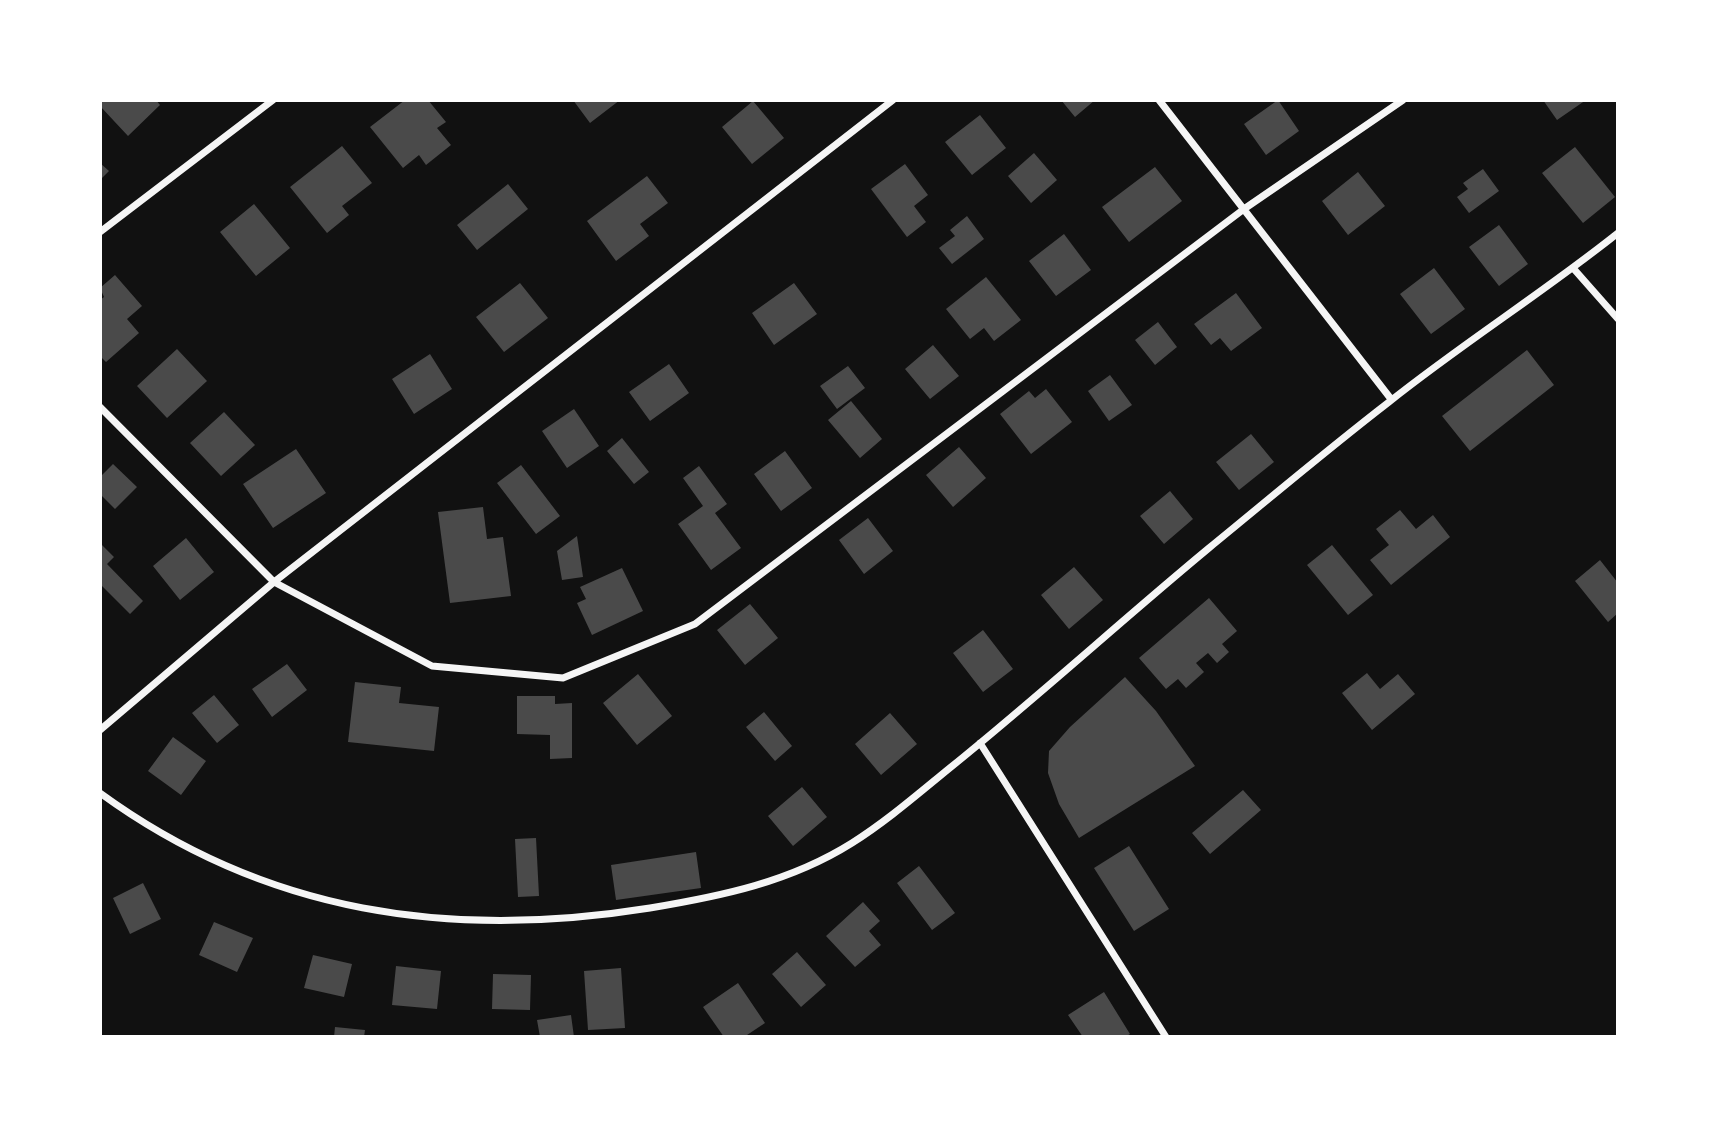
<!DOCTYPE html>
<style>
body{margin:0}
#map{position:relative;width:1718px;height:1137px;overflow:hidden;background:#111;font-family:"Golos Text",sans-serif}
canvas{display:block}
.frame{position:absolute;inset:0;border:102px solid #fff;pointer-events:none}
</style>
<div id="map">
<canvas width="1718" height="1137"></canvas>
<div class="frame"></div>
</div>
<script>
const g = document.querySelector('canvas').getContext('2d');
g.lineJoin = 'round';
function fillPath(path, color) { g.fillStyle = color; g.fill(path, 'evenodd'); }
function strokePath(path, color, width, dash) { g.strokeStyle = color; g.lineWidth = width; g.lineCap = dash ? 'butt' : 'round'; g.setLineDash(dash || []); g.stroke(path); }
fillPath(new Path2D(`
 M 100,100 L 156,100 L 160,105 L 128,136 L 100,106 Z
 M 405,100 L 428,100 L 446,122 L 437,128 L 451,145 L 426,165 L 419,155 L 403,168 L 370,127 Z
 M 573,100 L 620,100 L 590,123 Z
 M 1061,100 L 1095,100 L 1075,117 Z
 M 1278,100 L 1299,131 L 1266,155 L 1244,124 Z
 M 1543,100 L 1586,100 L 1557,120 Z
 M 753,101 L 784,138 L 752,164 L 722,127 Z
 M 980,115 L 1006,148 L 972,175 L 945,142 Z
 M 342,146 L 372,183 L 342,206 L 349,215 L 327,233 L 290,187 Z
 M 1575,147 L 1615,197 L 1583,223 L 1542,173 Z
 M 1034,153 L 1057,180 L 1031,203 L 1008,176 Z
 M 100,163 L 109,171 L 100,180 Z
 M 905,164 L 928,195 L 914,206 L 926,222 L 907,237 L 871,189 Z
 M 1155,167 L 1182,201 L 1129,242 L 1102,207 Z
 M 1483,169 L 1499,191 L 1469,213 L 1457,197 L 1468,189 L 1463,183 Z
 M 1358,172 L 1385,206 L 1348,235 L 1322,201 Z
 M 647,176 L 668,203 L 640,224 L 649,236 L 616,261 L 587,221 Z
 M 508,184 L 528,209 L 477,250 L 457,225 Z
 M 254,204 L 290,248 L 256,276 L 220,232 Z
 M 967,216 L 984,239 L 952,264 L 939,248 L 955,236 L 950,230 Z
 M 1499,225 L 1528,264 L 1499,286 L 1469,247 Z
 M 1064,234 L 1091,270 L 1056,296 L 1029,261 Z
 M 1434,268 L 1465,309 L 1431,334 L 1400,294 Z
 M 115,275 L 142,306 L 127,319 L 139,333 L 106,362 L 100,356 L 100,300 L 104,297 L 100,288 Z
 M 986,277 L 1021,320 L 994,341 L 984,328 L 970,339 L 946,309 Z
 M 520,283 L 548,318 L 504,352 L 476,317 Z
 M 794,283 L 817,314 L 774,345 L 752,313 Z
 M 1236,293 L 1262,328 L 1231,351 L 1220,338 L 1211,345 L 1194,324 Z
 M 1158,322 L 1177,347 L 1155,365 L 1135,340 Z
 M 933,345 L 959,376 L 930,399 L 905,369 Z
 M 177,349 L 207,381 L 167,418 L 137,386 Z
 M 1527,350 L 1554,385 L 1470,451 L 1442,416 Z
 M 430,354 L 452,389 L 414,414 L 392,379 Z
 M 669,364 L 689,393 L 650,421 L 629,392 Z
 M 848,366 L 865,388 L 837,409 L 820,386 Z
 M 1110,375 L 1132,405 L 1109,421 L 1088,391 Z
 M 1046,389 L 1072,422 L 1031,454 L 1000,414 L 1029,391 L 1035,398 Z
 M 851,401 L 882,439 L 860,458 L 828,420 Z
 M 574,409 L 599,446 L 567,468 L 542,431 Z
 M 224,412 L 255,445 L 221,476 L 190,443 Z
 M 1251,434 L 1274,462 L 1239,490 L 1216,462 Z
 M 622,438 L 649,472 L 634,484 L 607,451 Z
 M 959,447 L 986,478 L 953,507 L 926,475 Z
 M 296,449 L 326,493 L 273,528 L 243,484 Z
 M 785,451 L 812,488 L 781,511 L 754,474 Z
 M 113,464 L 137,487 L 115,509 L 100,494 L 100,477 Z
 M 521,465 L 560,516 L 536,534 L 497,483 Z
 M 699,466 L 727,504 L 715,513 L 741,548 L 711,570 L 678,524 L 703,506 L 683,478 Z
 M 1170,491 L 1193,519 L 1164,544 L 1140,516 Z
 M 483,507 L 487,539 L 503,537 L 511,596 L 450,603 L 438,512 Z
 M 1400,510 L 1416,529 L 1433,515 L 1450,537 L 1391,585 L 1370,560 L 1389,545 L 1376,529 Z
 M 868,518 L 893,551 L 864,574 L 839,540 Z
 M 577,536 L 583,577 L 562,580 L 557,551 Z
 M 186,538 L 214,572 L 180,600 L 153,566 Z
 M 102,545 L 114,557 L 107,564 L 143,601 L 130,614 L 100,584 L 100,547 Z
 M 1332,545 L 1373,595 L 1348,615 L 1307,565 Z
 M 1600,560 L 1618,583 L 1618,613 L 1608,622 L 1575,581 Z
 M 1074,567 L 1103,600 L 1069,629 L 1041,595 Z
 M 622,568 L 643,611 L 592,635 L 577,603 L 586,599 L 580,587 Z
 M 1209,598 L 1237,631 L 1222,644 L 1229,652 L 1217,663 L 1208,653 L 1196,663 L 1204,672 L 1186,688 L 1178,679 L 1166,689 L 1139,658 Z
 M 750,604 L 778,638 L 745,665 L 717,630 Z
 M 983,630 L 1013,669 L 983,692 L 953,653 Z
 M 287,664 L 307,690 L 272,717 L 252,689 Z
 M 1367,673 L 1380,689 L 1398,674 L 1415,694 L 1372,730 L 1342,693 Z
 M 638,674 L 672,716 L 637,745 L 603,703 Z
 M 1125,677 L 1156,711 L 1195,766 L 1079,838 L 1059,804 L 1048,773 L 1049,751 L 1070,727 Z
 M 355,682 L 401,687 L 399,703 L 439,707 L 434,751 L 348,742 Z
 M 214,695 L 239,725 L 217,743 L 192,713 Z
 M 517,696 L 555,696 L 555,704 L 572,703 L 572,758 L 550,759 L 550,735 L 517,734 Z
 M 764,712 L 792,746 L 775,761 L 746,727 Z
 M 890,713 L 917,744 L 881,775 L 855,744 Z
 M 173,737 L 206,761 L 181,795 L 148,771 Z
 M 802,787 L 827,817 L 793,846 L 768,816 Z
 M 1243,790 L 1261,810 L 1210,854 L 1192,833 Z
 M 536,838 L 539,896 L 518,897 L 515,839 Z
 M 1129,846 L 1169,909 L 1134,931 L 1094,868 Z
 M 696,852 L 701,888 L 616,900 L 611,865 Z
 M 919,866 L 955,913 L 932,930 L 897,883 Z
 M 143,883 L 161,919 L 130,934 L 113,898 Z
 M 863,902 L 880,921 L 869,931 L 881,945 L 855,967 L 826,936 Z
 M 214,922 L 253,938 L 237,972 L 199,955 Z
 M 797,952 L 826,985 L 801,1007 L 772,974 Z
 M 313,955 L 352,964 L 344,997 L 304,988 Z
 M 396,966 L 441,971 L 437,1009 L 392,1005 Z
 M 621,968 L 625,1028 L 588,1030 L 584,971 Z
 M 493,974 L 531,975 L 530,1010 L 492,1009 Z
 M 738,983 L 765,1023 L 744,1037 L 724,1037 L 703,1007 Z
 M 1104,992 L 1130,1034 L 1125,1037 L 1083,1037 L 1068,1015 Z
 M 571,1015 L 574,1037 L 540,1037 L 537,1020 Z
 M 335,1027 L 365,1030 L 364,1037 L 334,1037 Z`), '#4a4a4a');
strokePath(new Path2D(`
 M 1159,100 L 1391,399
 M 100,232 L 273,100
 M 1573,268 L 1618,319
 M 100,407 L 274,582 L 432,666 L 563,678 L 695,624 L 1244,209 L 1403,100
 M 100,730 L 274,582 L 893,100
 M 980,743 L 1166,1037
 M 100,793 C 266,914 451,940 650,908 C 722,896 790,882 852,843 C 887,821 919,793 951,767 C 1039,696 1122,620 1209,548 C 1269,499 1328,449 1389,402 C 1463,343 1544,292 1618,233`), '#f5f5f5', 7);
</script>
